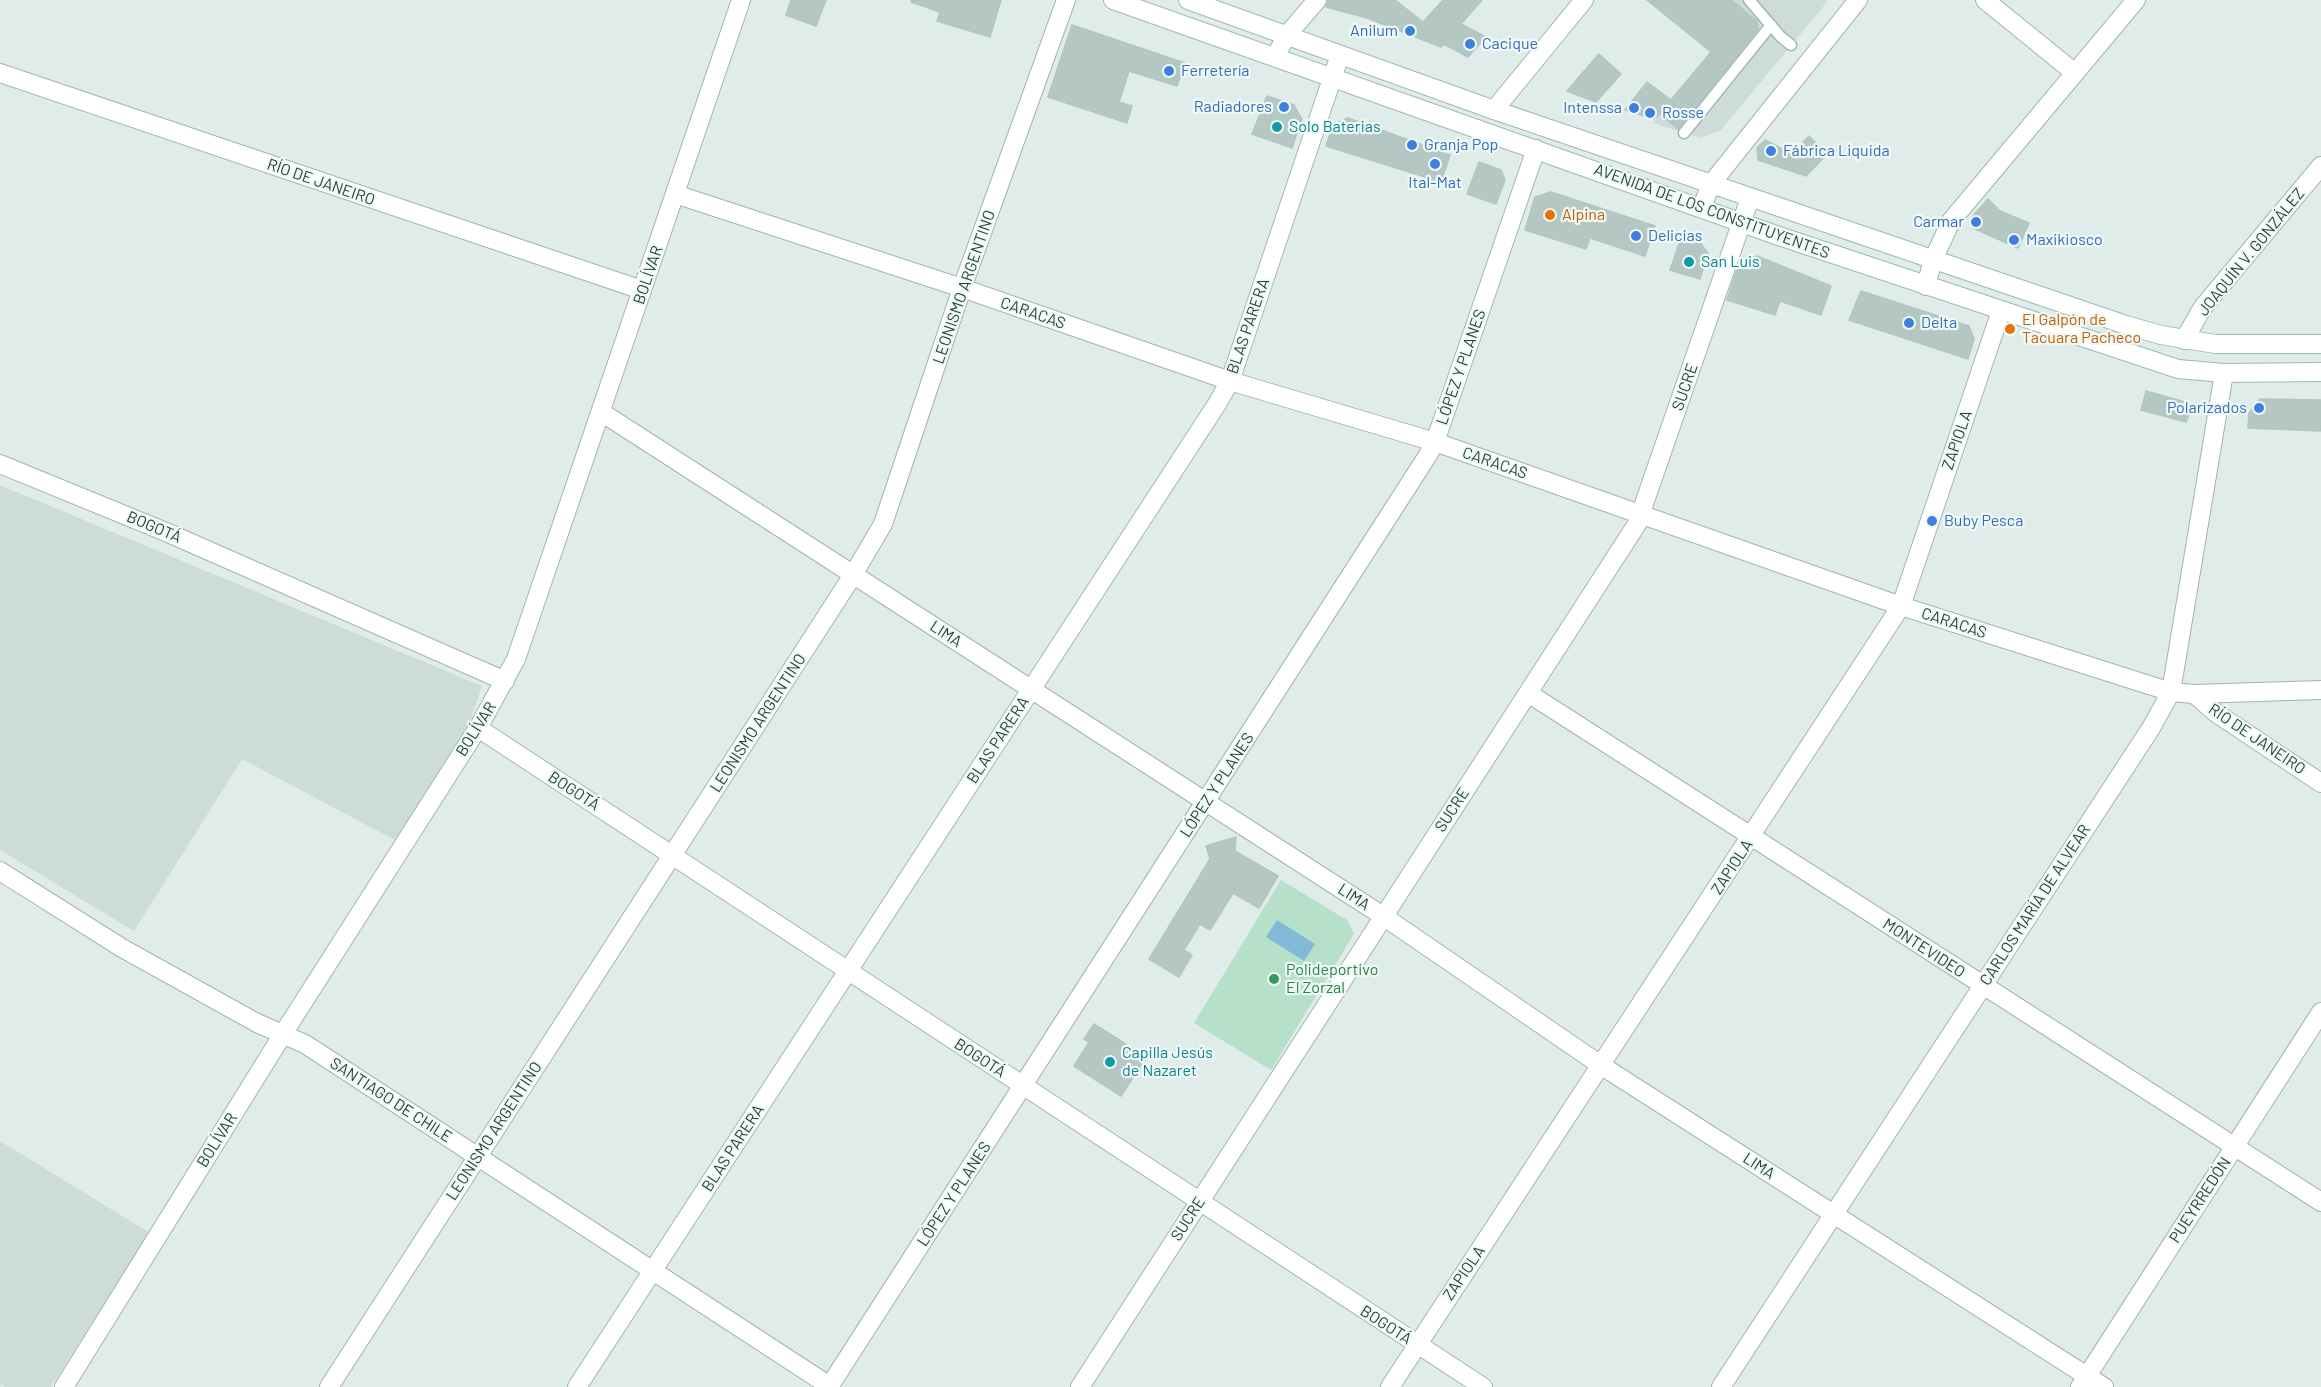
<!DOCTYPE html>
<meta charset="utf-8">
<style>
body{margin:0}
canvas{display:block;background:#e0ece9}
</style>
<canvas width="2321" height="1387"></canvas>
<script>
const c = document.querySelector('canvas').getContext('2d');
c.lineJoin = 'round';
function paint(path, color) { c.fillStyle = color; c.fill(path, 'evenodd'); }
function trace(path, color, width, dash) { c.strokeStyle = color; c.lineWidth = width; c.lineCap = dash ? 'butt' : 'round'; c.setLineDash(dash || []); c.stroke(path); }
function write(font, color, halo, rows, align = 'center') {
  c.font = font + ' Barlow,sans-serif'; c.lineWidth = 4.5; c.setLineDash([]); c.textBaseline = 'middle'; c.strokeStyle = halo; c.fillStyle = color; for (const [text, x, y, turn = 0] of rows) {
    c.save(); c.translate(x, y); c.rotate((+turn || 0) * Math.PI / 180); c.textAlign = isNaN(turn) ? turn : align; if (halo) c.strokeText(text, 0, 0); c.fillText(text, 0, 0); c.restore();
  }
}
paint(new Path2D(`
 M 1647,0 L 1825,0 L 1827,2 L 1721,130 L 1701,138 L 1653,123 L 1711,52 Z
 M 0,485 L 482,686 L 469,724 L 395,840 L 242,759 L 134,931 L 0,850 Z
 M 0,1141 L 150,1233 L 51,1387 L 5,1387 L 0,1384 Z`), '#cedcd9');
paint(new Path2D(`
 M 1281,880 L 1347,920 L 1354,934 L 1271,1070 L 1194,1023 Z`), '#b6e0ca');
paint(new Path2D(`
 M 1277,920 L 1315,944 L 1304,961 L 1266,937 Z`), '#82b9d7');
const building = new Path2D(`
 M 791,0 L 826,0 L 816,26 L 786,15 Z
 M 912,0 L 1001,0 L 990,37 L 937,21 L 940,12 L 911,2 Z
 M 1328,0 L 1395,0 L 1423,22 L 1443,0 L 1482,0 L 1461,24 L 1486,37 L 1468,57 L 1444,44 L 1441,47 L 1367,18 L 1326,7 Z
 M 1647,0 L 1731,0 L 1757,21 L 1758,29 L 1678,129 L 1660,114 L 1654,119 L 1625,110 L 1647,82 L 1671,100 L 1711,52 Z
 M 1072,25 L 1185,63 L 1177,86 L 1129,71 L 1119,102 L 1132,106 L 1127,123 L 1048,97 Z
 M 1599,54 L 1621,74 L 1596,102 L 1567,91 Z
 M 1267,96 L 1294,105 L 1302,119 L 1292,148 L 1252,134 Z
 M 1348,118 L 1450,155 L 1441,182 L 1326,146 L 1333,125 Z
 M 1809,136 L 1827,154 L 1806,176 L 1758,160 L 1757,148 L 1765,140 L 1792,154 Z
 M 1479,162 L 1501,170 L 1505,180 L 1496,204 L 1467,194 Z
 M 1551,192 L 1655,226 L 1645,256 L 1590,238 L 1586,249 L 1525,230 L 1535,197 Z
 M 1988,199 L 2000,211 L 2029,223 L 2018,248 L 1973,228 L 1971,218 Z
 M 1682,235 L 1698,240 L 1708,253 L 1700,279 L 1670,270 Z
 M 1757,256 L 1831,286 L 1821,315 L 1780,301 L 1775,315 L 1727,300 L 1738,266 Z
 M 1861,291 L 1969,326 L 1974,339 L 1968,359 L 1849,320 Z
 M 2146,391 L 2185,402 L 2190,411 L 2186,422 L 2141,410 Z
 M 2260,399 L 2321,400 L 2321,431 L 2248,428 L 2249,413 Z
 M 1236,837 L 1235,851 L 1278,876 L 1259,908 L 1233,893 L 1210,930 L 1200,924 L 1184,950 L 1192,955 L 1179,977 L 1149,959 L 1210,859 L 1206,846 Z
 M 1094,1024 L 1146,1057 L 1121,1096 L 1074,1066 L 1089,1042 L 1084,1039 Z`);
paint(building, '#b5c7c3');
trace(building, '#b1c6c2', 1.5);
const lane = new Path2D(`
 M 1749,0 L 1781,37 L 1791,45
 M 1684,133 L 1771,25`);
const street = new Path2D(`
 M 1985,0 L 2075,73
 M 1275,57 L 1287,35 L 1317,0
 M 0,73 L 642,290
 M 1494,110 L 1584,0
 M 675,194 L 962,288 L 1230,381 L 1435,442 L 1901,606 L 2171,692 L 2194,694 L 2321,690
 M 1702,207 L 1711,184 L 1858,0
 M 1926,286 L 1933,260 L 1951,221 L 2136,0
 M 2184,340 L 2203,307 L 2321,166
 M 601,412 L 1383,916 L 1602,1066 L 2104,1387
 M 0,464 L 166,532 L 505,681
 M 1528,693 L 2321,1202
 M 2194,694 L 2216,713 L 2321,783
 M 478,728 L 1483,1387
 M 0,871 L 122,948 L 257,1023 L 305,1044 L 831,1387
 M 64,1387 L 283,1034 L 478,728 L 516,659 L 741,0
 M 329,1387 L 853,575 L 883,524 L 962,288 L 1066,0
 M 829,1387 L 1428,455 L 1435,442 L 1536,149
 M 1080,1387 L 1637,524 L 1750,198
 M 1390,1387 L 1901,606 L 2001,311
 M 1721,1387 L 2151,728 L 2171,692 L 2224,373
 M 2080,1387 L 2321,1012`);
const secondary = new Path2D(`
 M 1113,0 L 1776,235 L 2178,369 L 2224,373 L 2321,372
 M 1188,0 L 1494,110 L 2126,325 L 2161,335 L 2215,344 L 2321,344
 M 577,1387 L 1217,404 L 1230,381 L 1340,55`);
trace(lane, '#a2b4b2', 13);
trace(street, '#a2b4b2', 20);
trace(secondary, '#9db9b5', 20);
trace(lane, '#fff', 10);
trace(street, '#fff', 18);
trace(secondary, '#fff', 18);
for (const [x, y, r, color] of [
 [1410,31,6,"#3f7fe0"],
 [1470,44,6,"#3f7fe0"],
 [1169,71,6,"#3f7fe0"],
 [1284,107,6,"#3f7fe0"],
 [1634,108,6,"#3f7fe0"],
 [1650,113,6,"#3f7fe0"],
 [1277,127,6,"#0f9aa8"],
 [1412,145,6,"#3f7fe0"],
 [1771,151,6,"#3f7fe0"],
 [1435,164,6,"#3f7fe0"],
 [1550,215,6,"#e8710a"],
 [1976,222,6,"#3f7fe0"],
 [1636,236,6,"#3f7fe0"],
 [2014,240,6,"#3f7fe0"],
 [1689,262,6,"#0f9aa8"],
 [1909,323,6,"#3f7fe0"],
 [2010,329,6,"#e8710a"],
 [2259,408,6,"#3f7fe0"],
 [1932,521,6,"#3f7fe0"],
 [1274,979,6,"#2e9e5b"],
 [1110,1062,6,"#0f9aa8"]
]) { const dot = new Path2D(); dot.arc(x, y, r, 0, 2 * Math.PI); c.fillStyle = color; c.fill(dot); trace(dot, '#f0f9f6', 2); }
write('16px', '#366cbe', '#f0f9f6', [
 ["Anilum",1398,31,"right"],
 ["Cacique",1482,44],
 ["Ferretería",1181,71],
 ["Radiadores",1272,107,"right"],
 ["Intenssa",1622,108,"right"],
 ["Rosse",1662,113],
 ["Granja Pop",1424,145],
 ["Fábrica Liquida",1783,151],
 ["Ital-Mat",1435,183,"center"],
 ["Carmar",1964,222,"right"],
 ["Delicias",1648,236],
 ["Maxikiosco",2026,240],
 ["Delta",1921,323],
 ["Polarizados",2247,408,"right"],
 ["Buby Pesca",1944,521]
], 'left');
write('16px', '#0d838f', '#f0f9f6', [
 ["Solo Baterias",1289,127],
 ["San Luis",1701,262],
 ["Capilla Jesús",1122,1053],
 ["de Nazaret",1122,1071]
], 'left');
write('16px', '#1f3e3c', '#f0f9f6', [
 ["RÍO DE JANEIRO",321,182,19],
 ["AVENIDA DE LOS CONSTITUYENTES",1712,211,20],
 ["JOAQUÍN V. GONZÁLEZ",2251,252,-51],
 ["BOLÍVAR",648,275,-71],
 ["LEONISMO ARGENTINO",964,287,-71],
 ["CARACAS",1033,313,19],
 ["BLAS PARERA",1248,326,-71],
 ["LÓPEZ Y PLANES",1461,367,-71],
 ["SUCRE",1685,387,-71],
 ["ZAPIOLA",1957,440,-71],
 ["CARACAS",1495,463,19],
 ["BOGOTÁ",154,527,23],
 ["CARACAS",1954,623,18],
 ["LIMA",946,634,33],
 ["LEONISMO ARGENTINO",758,723,-57],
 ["BOLÍVAR",476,729,-58],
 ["RÍO DE JANEIRO",2257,739,34],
 ["BLAS PARERA",998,740,-57],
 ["LÓPEZ Y PLANES",1217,785,-57],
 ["BOGOTÁ",574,791,33],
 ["SUCRE",1452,810,-57],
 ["ZAPIOLA",1732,867,-57],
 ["LIMA",1354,897,33],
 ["CARLOS MARÍA DE ALVEAR",2035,905,-57],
 ["MONTEVIDEO",1924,948,33],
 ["BOGOTÁ",980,1058,33],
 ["SANTIAGO DE CHILE",391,1100,33],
 ["LEONISMO ARGENTINO",494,1131,-57],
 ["BOLÍVAR",217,1140,-58],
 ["BLAS PARERA",733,1148,-57],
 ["LIMA",1759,1166,33],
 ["LÓPEZ Y PLANES",954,1194,-57],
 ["PUEYRREDÓN",2200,1200,-57],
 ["SUCRE",1188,1219,-57],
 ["ZAPIOLA",1464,1273,-56],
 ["BOGOTÁ",1386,1325,33]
]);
write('16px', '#c56008', '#f0f9f6', [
 ["Alpina",1562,215],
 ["El Galpón de",2022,320],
 ["Tacuara Pacheco",2022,338]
], 'left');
write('16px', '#27864d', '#f0f9f6', [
 ["Polideportivo",1286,970],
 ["El Zorzal",1286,988]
], 'left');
</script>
